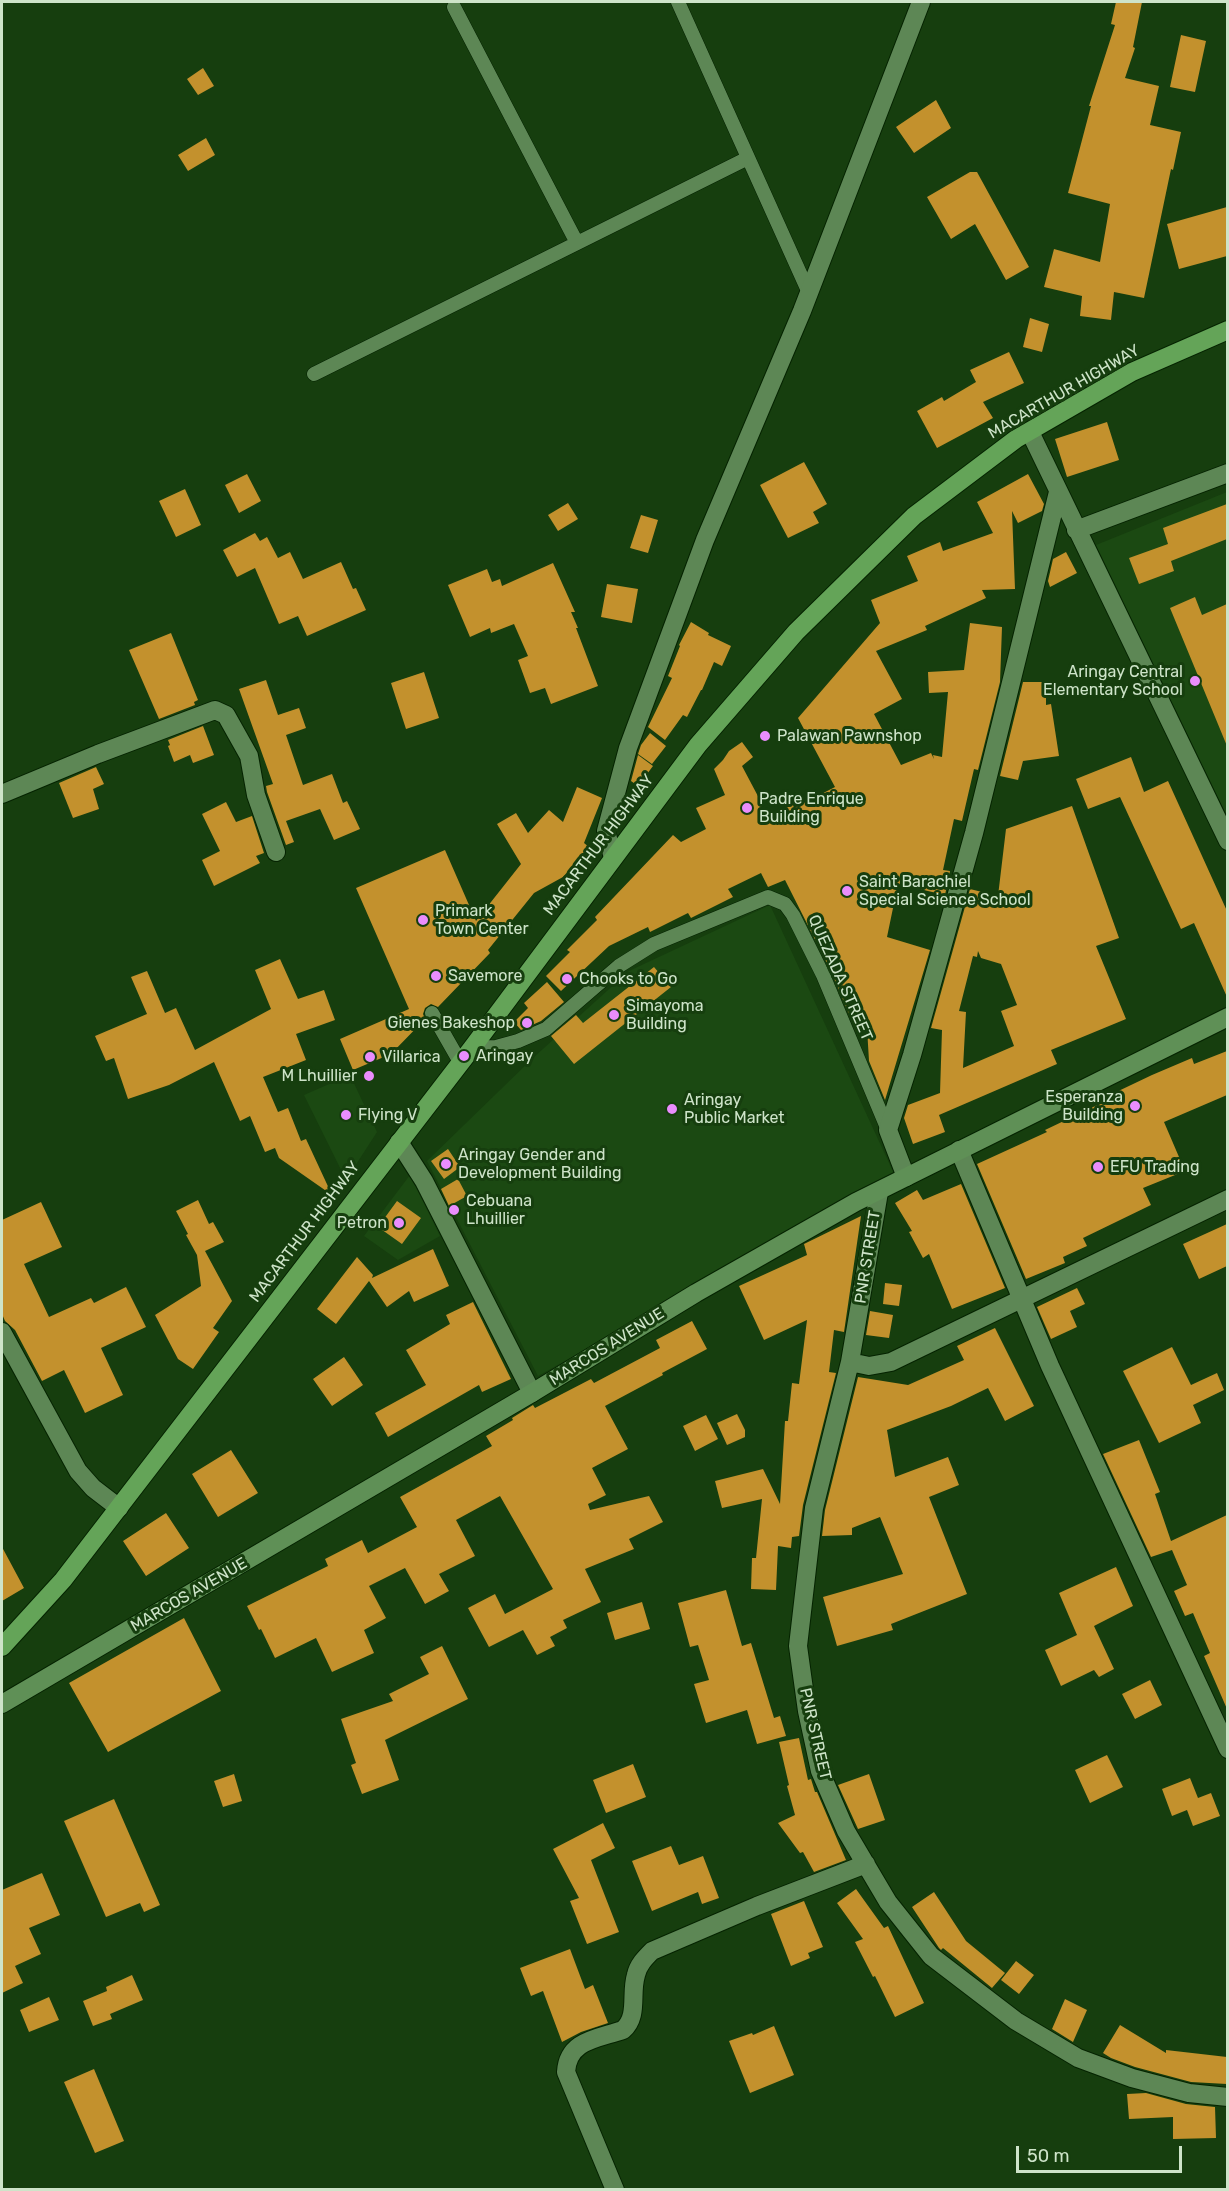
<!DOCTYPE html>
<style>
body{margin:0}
#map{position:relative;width:1229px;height:2191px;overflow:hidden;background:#163e0e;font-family:Rubik,sans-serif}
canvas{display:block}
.frame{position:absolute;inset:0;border:3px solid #cee4c9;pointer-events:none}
.scale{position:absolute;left:1016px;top:2146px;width:166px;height:27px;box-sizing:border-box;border:3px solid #cee4c9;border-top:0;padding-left:8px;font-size:18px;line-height:21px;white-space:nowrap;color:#cee4c9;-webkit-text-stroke:4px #163e0e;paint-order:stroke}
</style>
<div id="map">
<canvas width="1229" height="2191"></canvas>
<div class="frame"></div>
<div class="scale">50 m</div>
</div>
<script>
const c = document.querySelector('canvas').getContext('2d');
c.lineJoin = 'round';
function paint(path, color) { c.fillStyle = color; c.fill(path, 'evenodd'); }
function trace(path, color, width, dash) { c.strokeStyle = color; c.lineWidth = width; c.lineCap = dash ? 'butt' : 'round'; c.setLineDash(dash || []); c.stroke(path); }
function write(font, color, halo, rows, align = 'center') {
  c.font = font + ' Rubik,sans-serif'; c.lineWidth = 6; c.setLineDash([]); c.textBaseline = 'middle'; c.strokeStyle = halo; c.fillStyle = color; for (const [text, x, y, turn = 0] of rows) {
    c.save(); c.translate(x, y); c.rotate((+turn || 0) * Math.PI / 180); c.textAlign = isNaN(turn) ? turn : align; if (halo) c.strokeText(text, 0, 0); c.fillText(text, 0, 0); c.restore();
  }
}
paint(new Path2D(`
 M 1227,492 L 1227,818 L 1096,545 Z
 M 770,905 L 895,1176 L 538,1376 L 427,1161 L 533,1058 L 629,971 Z
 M 350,1075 L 377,1132 L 346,1180 L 304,1095 Z
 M 410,1175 L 440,1236 L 398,1260 L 364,1236 Z`), '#1b4912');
paint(new Path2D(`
 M 1116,2 L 1142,2 L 1133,47 L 1135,48 L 1125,78 L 1159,86 L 1150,125 L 1181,132 L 1173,170 L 1171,169 L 1144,298 L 1114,292 L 1111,320 L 1080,316 L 1082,296 L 1044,287 L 1054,249 L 1100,262 L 1110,204 L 1068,193 L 1091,106 L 1089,106 L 1115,25 L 1111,24 Z
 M 1181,35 L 1206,41 L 1195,92 L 1170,87 Z
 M 203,68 L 214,86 L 198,95 L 187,79 Z
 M 936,100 L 951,128 L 914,153 L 896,127 Z
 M 206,138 L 215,155 L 188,171 L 178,155 Z
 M 970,172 L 977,172 L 1029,267 L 1006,280 L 975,224 L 951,239 L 927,197 Z
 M 1227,207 L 1227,256 L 1179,269 L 1167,224 Z
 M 1030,318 L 1049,324 L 1042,352 L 1023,347 Z
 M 1009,352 L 1024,383 L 983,402 L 993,418 L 937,448 L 917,411 L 942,397 L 944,401 L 976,382 L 970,370 Z
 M 1107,422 L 1119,460 L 1067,477 L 1055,439 Z
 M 804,462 L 827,504 L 813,512 L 819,523 L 788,538 L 760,485 Z
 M 247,474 L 261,501 L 239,513 L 225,485 Z
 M 1028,474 L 1044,504 L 1042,511 L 1018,523 L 1012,511 L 1015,589 L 982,590 L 986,598 L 925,626 L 927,630 L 876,651 L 902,699 L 874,714 L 901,765 L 931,753 L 934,759 L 933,755 L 942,757 L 948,692 L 929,693 L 928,672 L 964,670 L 970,623 L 1002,627 L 1000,682 L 978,770 L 974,769 L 962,821 L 954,819 L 943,870 L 950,871 L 945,895 L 898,884 L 887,937 L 930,950 L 885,1100 L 869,1061 L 867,1028 L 856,1031 L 831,971 L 785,880 L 768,887 L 761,873 L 728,889 L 733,897 L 691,918 L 688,913 L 650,932 L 648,927 L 609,946 L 561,991 L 546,976 L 570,952 L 567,950 L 597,920 L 595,917 L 673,835 L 681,842 L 706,829 L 696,808 L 725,795 L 714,769 L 723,760 L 729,751 L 742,742 L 753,757 L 742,766 L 760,800 L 765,817 L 793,805 L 794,808 L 835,787 L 798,718 L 880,623 L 871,600 L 918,581 L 907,556 L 940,542 L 943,551 L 993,533 L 977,502 Z
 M 185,489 L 201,525 L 176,537 L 159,501 Z
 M 568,503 L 578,519 L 558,531 L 548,515 Z
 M 1227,504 L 1227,539 L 1171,561 L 1174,571 L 1139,584 L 1129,558 L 1168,544 L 1163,528 Z
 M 641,515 L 658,520 L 648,553 L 630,548 Z
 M 255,533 L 260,541 L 267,537 L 278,558 L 290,552 L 303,579 L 341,562 L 353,589 L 356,588 L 366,610 L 307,636 L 298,616 L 279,624 L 255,568 L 237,577 L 223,550 Z
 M 1066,552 L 1077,573 L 1050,587 L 1048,581 L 1053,559 Z
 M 553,563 L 575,612 L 571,612 L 578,628 L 576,628 L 598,686 L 551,704 L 545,688 L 530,693 L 518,660 L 528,656 L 514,624 L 491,633 L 490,628 L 470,637 L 448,585 L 487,569 L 492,582 L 500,579 L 502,586 Z
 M 607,584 L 638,589 L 632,623 L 601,617 Z
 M 1195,597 L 1202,615 L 1227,604 L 1227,746 L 1170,608 Z
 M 691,622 L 709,633 L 708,635 L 731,646 L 722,666 L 714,662 L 702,690 L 701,690 L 687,717 L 683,715 L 665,740 L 648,727 L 672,678 L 668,676 L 680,646 L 679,645 Z
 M 171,633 L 198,700 L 194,702 L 195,705 L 159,719 L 129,650 Z
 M 424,672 L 439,718 L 406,729 L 391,683 Z
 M 266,680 L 278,715 L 299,708 L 306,728 L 286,735 L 303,785 L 332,774 L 343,803 L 347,801 L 360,829 L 334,840 L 320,809 L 286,821 L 294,842 L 286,845 L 267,792 L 266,786 L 273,784 L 239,689 Z
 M 1023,682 L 1046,682 L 1046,705 L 1051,704 L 1059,756 L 1023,761 L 1018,780 L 1000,776 Z
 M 203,726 L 214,755 L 193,763 L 190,755 L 174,762 L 168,746 L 170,745 L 168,740 Z
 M 650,733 L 666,746 L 652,764 L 638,754 L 641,745 Z
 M 638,755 L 653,766 L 638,786 L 631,781 Z
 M 1131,757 L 1144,792 L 1168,781 L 1227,911 L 1227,997 L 1194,923 L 1181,929 L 1120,797 L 1088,809 L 1076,779 Z
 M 96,767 L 104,784 L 93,789 L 99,809 L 73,818 L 59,783 Z
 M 577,787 L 602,798 L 584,843 L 589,847 L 563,877 L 534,893 L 488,950 L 490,953 L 438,1007 L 431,1004 L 425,1008 L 423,1014 L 425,1019 L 391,1054 L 353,1070 L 340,1039 L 409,1009 L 356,888 L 445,850 L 476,921 L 521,864 L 497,824 L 516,813 L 528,833 L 549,810 L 563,822 Z
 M 226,802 L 236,822 L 252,816 L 264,853 L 256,856 L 260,863 L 214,886 L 202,860 L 220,851 L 202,814 Z
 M 1072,806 L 1119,938 L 1096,946 L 1126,1019 L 1051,1050 L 1057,1064 L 939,1115 L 945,1132 L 913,1144 L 904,1118 L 908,1105 L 940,1093 L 942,1030 L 931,1028 L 970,889 L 998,896 L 1006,829 ZM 978,951 L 981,958 L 1001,964 L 1017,1005 L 1001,1011 L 1014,1046 L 963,1068 L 966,1012 L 959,1011 L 973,956 L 977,957 Z
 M 280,959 L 298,999 L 324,990 L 335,1020 L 296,1034 L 306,1060 L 263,1077 L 278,1112 L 288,1108 L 301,1141 L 306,1139 L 332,1195 L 279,1158 L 275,1148 L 265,1152 L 250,1116 L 240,1121 L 214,1062 L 169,1085 L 128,1099 L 114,1058 L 106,1061 L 95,1036 L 147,1014 L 131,977 L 147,971 L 165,1013 L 176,1008 L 195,1050 L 271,1009 L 255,970 Z
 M 654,967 L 671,987 L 574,1064 L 551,1036 L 576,1015 L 583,1023 Z
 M 547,982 L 564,1002 L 541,1021 L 521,1030 L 514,1022 L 528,1008 L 524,1003 Z
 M 1227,1051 L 1227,1095 L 1164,1122 L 1185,1171 L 1143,1188 L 1151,1205 L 1083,1238 L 1087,1246 L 1063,1257 L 1065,1263 L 1026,1279 L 977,1164 L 1047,1132 L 1045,1130 L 1112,1098 L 1110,1095 L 1152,1075 L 1192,1058 L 1194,1064 Z
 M 448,1149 L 460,1167 L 444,1179 L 431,1161 Z
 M 458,1179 L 467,1196 L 449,1206 L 441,1189 Z
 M 961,1184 L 1005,1288 L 952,1309 L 929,1254 L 923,1258 L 909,1232 L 912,1231 L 895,1203 L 917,1190 L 923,1200 Z
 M 198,1200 L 209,1224 L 213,1222 L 224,1242 L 205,1251 L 232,1301 L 213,1328 L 219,1332 L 193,1369 L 178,1359 L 155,1315 L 201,1286 L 197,1255 L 186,1235 L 188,1234 L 176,1211 Z
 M 397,1201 L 421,1218 L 402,1244 L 378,1227 Z
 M 41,1202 L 62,1247 L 24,1264 L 49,1317 L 91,1298 L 94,1303 L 126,1287 L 146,1327 L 101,1348 L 123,1395 L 85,1413 L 64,1370 L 42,1381 L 15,1330 L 5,1321 L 2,1314 L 2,1220 Z
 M 861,1216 L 844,1332 L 834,1330 L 829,1372 L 836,1373 L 803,1505 L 799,1536 L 792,1537 L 791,1548 L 778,1546 L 776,1590 L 751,1589 L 752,1558 L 756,1558 L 762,1499 L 722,1508 L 715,1481 L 763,1469 L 780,1504 L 785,1421 L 788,1421 L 792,1383 L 799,1384 L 807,1320 L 764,1340 L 739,1286 L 807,1255 L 804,1244 Z
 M 1227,1224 L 1227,1266 L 1199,1279 L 1183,1244 Z
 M 433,1249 L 449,1286 L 414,1302 L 409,1291 L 387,1307 L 369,1281 L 336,1324 L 317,1309 L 357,1257 L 373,1275 L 372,1278 Z
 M 885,1283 L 902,1285 L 899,1306 L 883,1304 Z
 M 1077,1288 L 1085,1304 L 1070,1311 L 1077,1327 L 1051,1339 L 1037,1307 Z
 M 473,1302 L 511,1379 L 482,1392 L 479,1385 L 388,1437 L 375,1413 L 426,1385 L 406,1350 L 450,1324 L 446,1315 Z
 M 870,1311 L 893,1315 L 889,1338 L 866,1335 Z
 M 692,1321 L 707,1349 L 662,1373 L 663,1375 L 605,1406 L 628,1449 L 592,1468 L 606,1495 L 588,1504 L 590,1510 L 649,1496 L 663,1522 L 629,1539 L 634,1549 L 585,1569 L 601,1602 L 563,1620 L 567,1628 L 550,1637 L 555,1646 L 537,1655 L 523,1630 L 489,1647 L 468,1608 L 495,1594 L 505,1614 L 553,1589 L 500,1496 L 456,1520 L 475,1556 L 439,1574 L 449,1591 L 425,1604 L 405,1568 L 369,1586 L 386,1618 L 364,1630 L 374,1653 L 332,1672 L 316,1638 L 275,1658 L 261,1629 L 259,1630 L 247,1606 L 328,1566 L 325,1559 L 362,1540 L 368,1553 L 417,1527 L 400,1497 L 492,1446 L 486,1436 L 513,1420 L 512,1418 L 533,1405 L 535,1408 L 591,1379 L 594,1383 L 660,1348 L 656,1340 Z
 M 995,1328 L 1034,1406 L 1005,1421 L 988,1388 L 951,1406 L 887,1430 L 895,1477 L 948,1457 L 959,1485 L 929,1497 L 967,1594 L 891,1624 L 893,1630 L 837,1646 L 823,1597 L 903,1574 L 880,1517 L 852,1528 L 852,1535 L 822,1536 L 825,1510 L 858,1377 L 908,1385 L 964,1360 L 957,1346 Z
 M 1172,1347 L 1191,1385 L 1217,1373 L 1224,1390 L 1193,1405 L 1201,1423 L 1159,1443 L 1123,1371 Z
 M 344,1357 L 363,1385 L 332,1406 L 313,1379 Z
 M 737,1414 L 745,1430 L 745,1437 L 727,1445 L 717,1423 Z
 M 706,1415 L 718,1439 L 695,1451 L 683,1426 Z
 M 1139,1440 L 1160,1492 L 1155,1494 L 1171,1541 L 1227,1515 L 1227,1709 L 1204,1656 L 1210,1653 L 1193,1613 L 1185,1616 L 1174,1591 L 1187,1585 L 1172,1550 L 1151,1557 L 1103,1454 Z
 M 231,1450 L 258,1493 L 218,1517 L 192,1474 Z
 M 166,1513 L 189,1548 L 146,1576 L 123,1541 Z
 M 2,1547 L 24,1588 L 2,1601 Z
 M 1116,1567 L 1133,1606 L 1094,1626 L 1114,1669 L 1099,1677 L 1094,1670 L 1061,1686 L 1045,1650 L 1077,1635 L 1059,1593 Z
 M 726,1590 L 742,1646 L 751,1643 L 774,1718 L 780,1716 L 786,1736 L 757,1744 L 747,1710 L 706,1723 L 694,1684 L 709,1680 L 698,1645 L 690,1647 L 678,1603 Z
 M 642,1602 L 650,1629 L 615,1640 L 607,1613 Z
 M 184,1618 L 221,1691 L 108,1752 L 69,1683 Z
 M 442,1646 L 468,1699 L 385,1740 L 399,1780 L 362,1794 L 351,1765 L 356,1763 L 341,1719 L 393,1701 L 389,1694 L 429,1674 L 420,1657 Z
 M 1150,1680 L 1162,1705 L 1135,1719 L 1122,1694 Z
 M 799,1738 L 808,1780 L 811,1779 L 815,1792 L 817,1792 L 846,1860 L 814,1872 L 803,1852 L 800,1853 L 778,1823 L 795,1815 L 787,1786 L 789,1785 L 779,1742 Z
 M 1107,1755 L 1123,1787 L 1090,1803 L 1075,1770 Z
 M 633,1764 L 646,1797 L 606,1813 L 593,1780 Z
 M 234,1774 L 242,1801 L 223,1807 L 214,1781 Z
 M 869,1774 L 885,1820 L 858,1829 L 838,1785 Z
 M 1190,1778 L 1198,1798 L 1211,1793 L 1220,1816 L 1193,1826 L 1187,1810 L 1172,1816 L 1162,1789 Z
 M 114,1799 L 160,1905 L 144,1912 L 140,1903 L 106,1917 L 64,1821 Z
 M 603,1823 L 615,1848 L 591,1860 L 619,1932 L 587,1944 L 570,1901 L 579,1898 L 553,1849 Z
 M 671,1846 L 679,1865 L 703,1856 L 719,1898 L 702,1904 L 698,1892 L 652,1911 L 632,1861 Z
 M 42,1873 L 60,1915 L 29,1928 L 41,1954 L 15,1966 L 23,1983 L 2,1993 L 2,1890 Z
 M 856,1889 L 884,1928 L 888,1926 L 924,2003 L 895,2017 L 875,1976 L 873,1977 L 855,1942 L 863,1939 L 837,1903 Z
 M 934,1892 L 966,1941 L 1005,1973 L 992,1988 L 943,1948 L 941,1950 L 939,1948 L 912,1907 Z
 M 804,1901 L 823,1947 L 808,1953 L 810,1958 L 791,1966 L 771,1914 Z
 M 570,1949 L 585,1989 L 593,1985 L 608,2023 L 581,2032 L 562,2042 L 543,1991 L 531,1996 L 520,1968 Z
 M 1016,1961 L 1034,1975 L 1019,1994 L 1001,1980 Z
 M 132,1975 L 143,2000 L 110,2014 L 112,2019 L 93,2026 L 83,2001 L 107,1991 L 106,1987 Z
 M 49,1997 L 59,2020 L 29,2032 L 20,2010 Z
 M 1065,1999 L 1087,2010 L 1073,2042 L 1052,2029 Z
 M 1120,2025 L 1166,2053 L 1166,2050 L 1227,2057 L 1227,2084 L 1191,2082 L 1135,2067 L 1111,2058 L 1103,2053 Z
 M 774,2026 L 794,2075 L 750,2093 L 729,2041 L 752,2033 L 753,2035 Z
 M 94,2069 L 124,2141 L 95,2153 L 64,2082 Z
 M 1146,2093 L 1186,2104 L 1215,2107 L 1216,2138 L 1173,2139 L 1173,2117 L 1129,2119 L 1127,2094 Z`), '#c3912d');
const lane = new Path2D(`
 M 678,2 L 809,293
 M 454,7 L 577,243
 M 314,374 L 748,158
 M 432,1013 L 460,1062
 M 472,1048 L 496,1047 L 518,1041 L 546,1029 L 619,966 L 654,944 L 768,897 L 785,904 L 793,915 L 823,975 L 888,1130`);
const street = new Path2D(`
 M 1030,432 L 1228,841
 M 1076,530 L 1228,473
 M 2,794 L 98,754 L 215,710 L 226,715 L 249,756 L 256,795 L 276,852
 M 613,858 L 606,831 L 628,748 L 705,540 L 802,311 L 921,2
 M 399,1142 L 424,1181 L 532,1393
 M 959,1150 L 1050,1366 L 1228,1749
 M 906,1177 L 888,1130 L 912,1055 L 974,833 L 1058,492
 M 879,1192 L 850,1362 L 814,1508 L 798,1646 L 807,1711 L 820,1771 L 846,1831 L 888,1902 L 931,1956 L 1016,2021 L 1078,2058 L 1132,2078 L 1189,2093 L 1228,2097
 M 2,1332 L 78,1471 L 93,1488 L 119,1508
 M 850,1362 L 869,1366 L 891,1362 L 1228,1199
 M 615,2190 L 566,2072 C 568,2040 597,2039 623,2030 C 639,2016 630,1994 636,1975 C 638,1965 645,1958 652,1951 L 757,1906 L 866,1864`);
const secondary = new Path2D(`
 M 2,1704 L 532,1393 L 696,1293 L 856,1202 L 1228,1017`);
const highway = new Path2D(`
 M 2,1647 L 63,1580 L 472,1048 L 698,745 L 796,632 L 914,516 L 1016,439 L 1132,372 L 1228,330`);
trace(lane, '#052301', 15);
trace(street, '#052301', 20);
trace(secondary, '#052301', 20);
trace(highway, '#052301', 20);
trace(lane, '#5d8755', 14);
trace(street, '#5d8755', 18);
trace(secondary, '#5f9056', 18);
trace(highway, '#64a458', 18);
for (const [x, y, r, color] of [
 [1195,681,6,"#ea8dfd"],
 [765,736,6,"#ea8dfd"],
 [747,808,6,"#ea8dfd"],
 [847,891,6,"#ea8dfd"],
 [423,920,6,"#ea8dfd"],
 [436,976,6,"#ea8dfd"],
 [567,979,6,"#ea8dfd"],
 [614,1015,6,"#ea8dfd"],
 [527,1023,6,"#ea8dfd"],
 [464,1056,6,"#ea8dfd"],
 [370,1057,6,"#ea8dfd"],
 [369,1076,6,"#ea8dfd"],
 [1135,1106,6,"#ea8dfd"],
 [672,1109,6,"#ea8dfd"],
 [346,1115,6,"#ea8dfd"],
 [446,1164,6,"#ea8dfd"],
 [1098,1167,6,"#ea8dfd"],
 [454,1210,6,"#ea8dfd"],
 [399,1223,6,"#ea8dfd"]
]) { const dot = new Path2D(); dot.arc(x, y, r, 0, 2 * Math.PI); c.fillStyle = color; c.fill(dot); trace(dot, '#163e0e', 2); }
write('16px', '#cee4c9', '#163e0e', [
 ["MACARTHUR HIGHWAY",1064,392,-30],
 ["MACARTHUR HIGHWAY",599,845,-53],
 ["QUEZADA STREET",840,978,66],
 ["MACARTHUR HIGHWAY",305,1232,-53],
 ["PNR STREET",868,1257,-81],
 ["MARCOS AVENUE",607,1347,-32],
 ["MARCOS AVENUE",189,1595,-30],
 ["PNR STREET",815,1734,77]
]);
write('16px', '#cee4c9', '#163e0e', [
 ["Aringay Central",1183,672,"right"],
 ["Elementary School",1183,690,"right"],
 ["Palawan Pawnshop",777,736],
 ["Padre Enrique",759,799],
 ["Building",759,817],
 ["Saint Barachiel",859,882],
 ["Special Science School",859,900],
 ["Primark",435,911],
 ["Town Center",435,929],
 ["Savemore",448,976],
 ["Chooks to Go",579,979],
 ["Simayoma",626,1006],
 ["Building",626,1024],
 ["Gienes Bakeshop",515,1023,"right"],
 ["Aringay",476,1056],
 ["Villarica",382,1057],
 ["M Lhuillier",357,1076,"right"],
 ["Esperanza",1123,1097,"right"],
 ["Building",1123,1115,"right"],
 ["Aringay",684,1100],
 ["Public Market",684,1118],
 ["Flying V",358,1115],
 ["Aringay Gender and",458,1155],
 ["Development Building",458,1173],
 ["EFU Trading",1110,1167],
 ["Cebuana",466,1201],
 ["Lhuillier",466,1219],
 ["Petron",387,1223,"right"]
], 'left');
</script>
